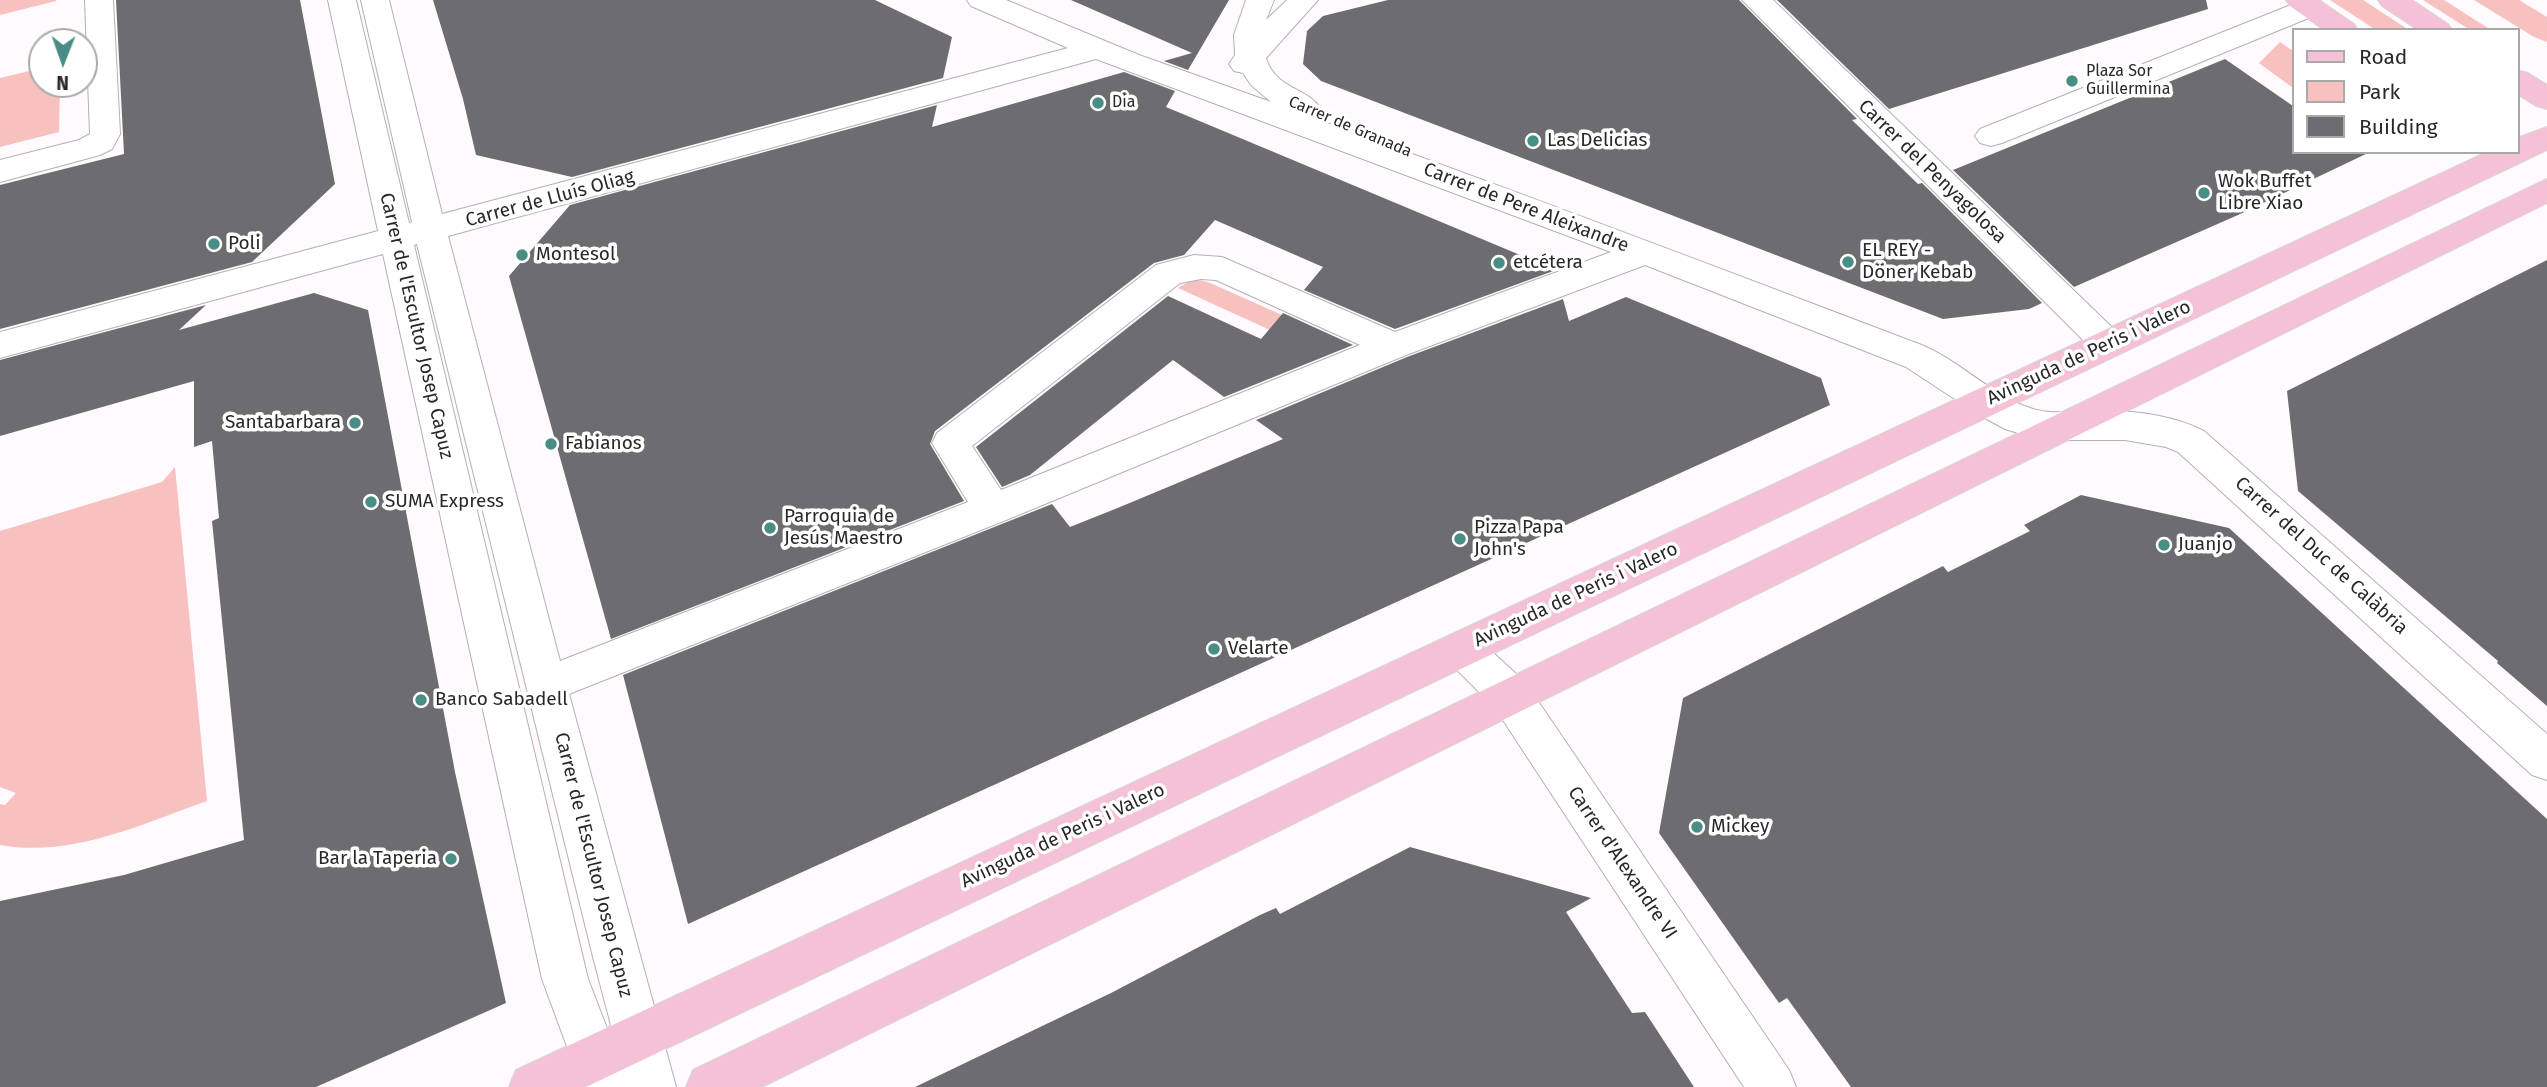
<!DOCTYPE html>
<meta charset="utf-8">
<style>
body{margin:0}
#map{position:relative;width:2547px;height:1087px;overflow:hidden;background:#fefafe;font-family:"Fira Sans",sans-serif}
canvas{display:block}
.legend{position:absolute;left:2292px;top:28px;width:228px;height:126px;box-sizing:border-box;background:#fff;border:2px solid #a9a9a9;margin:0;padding:9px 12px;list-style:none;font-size:21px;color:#292829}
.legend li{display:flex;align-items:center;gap:14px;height:35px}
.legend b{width:35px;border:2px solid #a9a9a9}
.north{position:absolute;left:28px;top:28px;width:70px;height:70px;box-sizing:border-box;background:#fff;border:2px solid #a9a9a9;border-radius:50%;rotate:181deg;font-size:19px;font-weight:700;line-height:28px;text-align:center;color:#292829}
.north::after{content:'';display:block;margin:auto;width:24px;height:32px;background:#488e85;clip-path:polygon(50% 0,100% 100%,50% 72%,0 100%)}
</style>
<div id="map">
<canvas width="2547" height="1087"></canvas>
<ul class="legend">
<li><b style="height:9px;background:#f5c1d7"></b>Road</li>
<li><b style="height:19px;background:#f7c1bf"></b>Park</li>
<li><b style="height:19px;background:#6d6c71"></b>Building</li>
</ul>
<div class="north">N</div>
</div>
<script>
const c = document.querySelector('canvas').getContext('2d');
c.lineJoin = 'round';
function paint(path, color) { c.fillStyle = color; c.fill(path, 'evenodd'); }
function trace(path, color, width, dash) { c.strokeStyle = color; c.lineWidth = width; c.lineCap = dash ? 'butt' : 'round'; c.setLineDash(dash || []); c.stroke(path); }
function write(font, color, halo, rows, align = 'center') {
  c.font = font + ' "Fira Sans",sans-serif'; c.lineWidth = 7; c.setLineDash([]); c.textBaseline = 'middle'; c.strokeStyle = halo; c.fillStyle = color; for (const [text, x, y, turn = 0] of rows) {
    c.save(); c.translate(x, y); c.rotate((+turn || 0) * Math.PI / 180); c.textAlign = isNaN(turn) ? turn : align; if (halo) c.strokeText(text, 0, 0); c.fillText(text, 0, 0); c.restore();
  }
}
paint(new Path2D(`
 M 0,0 L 56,0 L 56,1 L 0,15 Z
 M 2330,0 L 2363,0 L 2409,30 L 2376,30 Z
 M 2423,0 L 2444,0 L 2491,30 L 2470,30 Z
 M 2474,0 L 2519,0 L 2547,17 L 2547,42 L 2534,37 Z
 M 2280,42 L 2293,51 L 2293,88 L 2259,63 Z
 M 42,68 L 42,84 L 60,84 L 59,132 L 0,147 L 0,78 Z
 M 1198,280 L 1208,282 L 1318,331 L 1330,351 L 1327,356 L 1178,288 L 1188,282 Z
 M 175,467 L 207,801 C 142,824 71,858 0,845 L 0,804 L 5,805 L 16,793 L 0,787 L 0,531 L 162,482 Z`), '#f7c1bf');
paint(new Path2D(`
 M 116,0 L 300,0 L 335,184 L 252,262 L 0,329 L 0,185 L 124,154 Z
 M 433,0 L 875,0 L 952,37 L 943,78 L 572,177 L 476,155 L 463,99 Z
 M 1071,0 L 1229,0 L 1188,70 L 1164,61 L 1192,53 Z
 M 1388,0 L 1739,0 L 1857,119 L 1852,120 L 1918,184 L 1922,183 L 2042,303 L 2029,309 L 1943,319 L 1321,81 L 1303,64 L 1307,31 L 1323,16 Z
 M 1777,0 L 2206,0 L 2208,9 L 1889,109 Z
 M 2225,59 L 2293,106 L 2293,152 L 2370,152 L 2238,215 L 2074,287 L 1953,170 Z
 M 1124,72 L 1175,91 L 1166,107 L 1556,270 L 1395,329 L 1304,290 L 1323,267 L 1215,220 L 1184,255 L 1154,263 L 935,431 L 930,444 L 964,501 L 611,639 L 509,276 L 570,205 L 937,105 L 932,127 Z
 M 2547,260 L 2547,706 L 2497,663 L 2498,661 L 2298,491 L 2287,391 Z
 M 314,293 L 368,310 L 455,772 L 506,1003 L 316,1087 L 0,1087 L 0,901 L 124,875 L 244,840 L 212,521 L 219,518 L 212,441 L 194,447 L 194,381 L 0,436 L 0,360 L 206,305 L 179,330 Z
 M 1168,296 L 1261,339 L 1283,313 L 1353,345 L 1224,397 L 1173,360 L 1030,475 L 1002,487 L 976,447 Z
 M 1626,297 L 1821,378 L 1830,405 L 688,924 L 623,675 L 1052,504 L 1070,527 L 1120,507 L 1283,439 L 1256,420 L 1407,357 L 1563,299 L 1569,321 Z
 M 2081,495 L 2229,528 L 2547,819 L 2547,1087 L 1851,1087 L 1787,998 L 1779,1003 L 1659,833 L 1683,698 L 1943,566 L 1948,572 L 2030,531 L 2024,525 Z
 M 1410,847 L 1591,898 L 1566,912 L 1632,1013 L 1645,1012 L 1694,1087 L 915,1087 L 1111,993 L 1260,915 L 1276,908 L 1280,914 Z`), '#6d6c71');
const minor = new Path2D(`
 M 85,0 L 113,0 L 120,134 L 112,149 L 100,155 L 0,182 L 0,160 L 79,140 L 90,134 Z
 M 328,0 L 356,0 L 409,223 L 412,222 L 361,0 L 389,0 L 442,214 L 1068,48 L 971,6 L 967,0 L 1006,0 L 1139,55 L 1271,102 L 1251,85 L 1243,73 L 1234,71 L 1229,64 L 1235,55 L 1234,35 L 1246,0 L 1274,0 L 1266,20 L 1287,0 L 1318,0 L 1266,58 C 1276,90 1307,87 1320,108 L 1316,115 L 1310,117 C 1514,190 1716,267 1919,344 C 1960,360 1991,396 2033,409 C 2052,415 2072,411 2091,411 C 2128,410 2170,414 2204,431 L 2547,734 L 2547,780 L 2532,775 L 2178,452 L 2166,447 L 2125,440 L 2041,440 L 2005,429 L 1976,413 L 1906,367 L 1645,265 L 1406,355 L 1006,520 L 569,694 L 676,1087 L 582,1087 L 542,979 L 383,254 L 0,358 L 0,332 L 378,231 ZM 1096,59 L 1611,252 L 1395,332 L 1222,257 L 1194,255 L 1156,265 L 937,433 L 932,443 L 968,502 L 560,661 L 448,236 ZM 417,244 L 593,957 L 622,1067 L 588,979 L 414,245 ZM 1201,279 L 1216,280 L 1360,345 L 1001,490 L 972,446 L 1180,283 Z
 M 1742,0 L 1773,0 L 2120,335 L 2125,344 L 2120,353 L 2108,357 L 2096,353 Z
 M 2301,1 L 2321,1 L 2325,7 L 2321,13 L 2002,143 L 1991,146 L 1980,143 L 1975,136 L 1980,129 Z
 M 1462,631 L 1476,637 L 1525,682 L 1789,1070 L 1796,1087 L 1744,1087 L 1495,708 L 1448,661 L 1442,649 L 1448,637 Z`);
const major = new Path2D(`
 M 2286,0 L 2319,0 L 2354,24 L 2358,30 L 2324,30 L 2290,6 Z
 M 2378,0 L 2412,0 L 2448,24 L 2452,30 L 2418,30 L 2382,6 Z
 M 2517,70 L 2528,73 L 2547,85 L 2547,109 L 2536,106 L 2517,94 Z
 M 2547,127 L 2547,150 L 586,1087 L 509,1087 L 516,1070 L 2487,152 L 2517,152 L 2517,138 Z
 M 2547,179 L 2547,203 L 762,1087 L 686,1087 L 693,1070 Z`);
trace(minor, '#b4b0b5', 2);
trace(major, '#d8d8d8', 2);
paint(minor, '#fff');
paint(major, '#f5c1d7');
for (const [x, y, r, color] of [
 [2072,81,7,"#488e85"],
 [1098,103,7,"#488e85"],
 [1533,141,7,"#488e85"],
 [2204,193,7,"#488e85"],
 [214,244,7,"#488e85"],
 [522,255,7,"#488e85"],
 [1848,262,7,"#488e85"],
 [1499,263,7,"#488e85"],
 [355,423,7,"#488e85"],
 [551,444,7,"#488e85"],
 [371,502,7,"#488e85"],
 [770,528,7,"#488e85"],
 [1460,539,7,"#488e85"],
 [2164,545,7,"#488e85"],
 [1214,649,7,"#488e85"],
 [421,700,7,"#488e85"],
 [1697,827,7,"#488e85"],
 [451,859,7,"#488e85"]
]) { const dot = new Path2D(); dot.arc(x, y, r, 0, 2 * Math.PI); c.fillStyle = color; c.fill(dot); trace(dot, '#fff', 2.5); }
write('16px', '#292829', '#fff', [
 ["Plaza Sor",2086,72],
 ["Guillermina",2086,90],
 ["Dia",1112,103]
], 'left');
write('16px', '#292829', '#fff', [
 ["Carrer de Granada",1350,127,23]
]);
write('19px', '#292829', '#fff', [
 ["Las Delicias",1547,141],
 ["Wok Buffet",2218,182],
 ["Libre Xiao",2218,204],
 ["Poli",228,244],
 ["EL REY -",1862,251],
 ["Döner Kebab",1862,273],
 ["Montesol",536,255],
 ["etcétera",1513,263],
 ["Santabarbara",341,423,"right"],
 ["Fabianos",565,444],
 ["SUMA Express",385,502],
 ["Parroquia de",784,517],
 ["Jesús Maestro",784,539],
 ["Pizza Papa",1474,528],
 ["John's",1474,550],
 ["Juanjo",2178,545],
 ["Velarte",1228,649],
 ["Banco Sabadell",435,700],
 ["Mickey",1711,827],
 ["Bar la Taperia",437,859,"right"]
], 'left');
write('19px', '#292829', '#fff', [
 ["Carrer del Penyagolosa",1932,172,44],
 ["Carrer de Lluís Oliag",550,199,-15],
 ["Carrer de Pere Aleixandre",1526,208,21],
 ["Carrer de l'Escultor Josep Capuz",416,326,77],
 ["Avinguda de Peris i Valero",2089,353,-25],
 ["Carrer del Duc de Calàbria",2321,556,42],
 ["Avinguda de Peris i Valero",1576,595,-25],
 ["Avinguda de Peris i Valero",1063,836,-25],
 ["Carrer d'Alexandre VI",1622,863,56],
 ["Carrer de l'Escultor Josep Capuz",593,865,76]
]);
</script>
